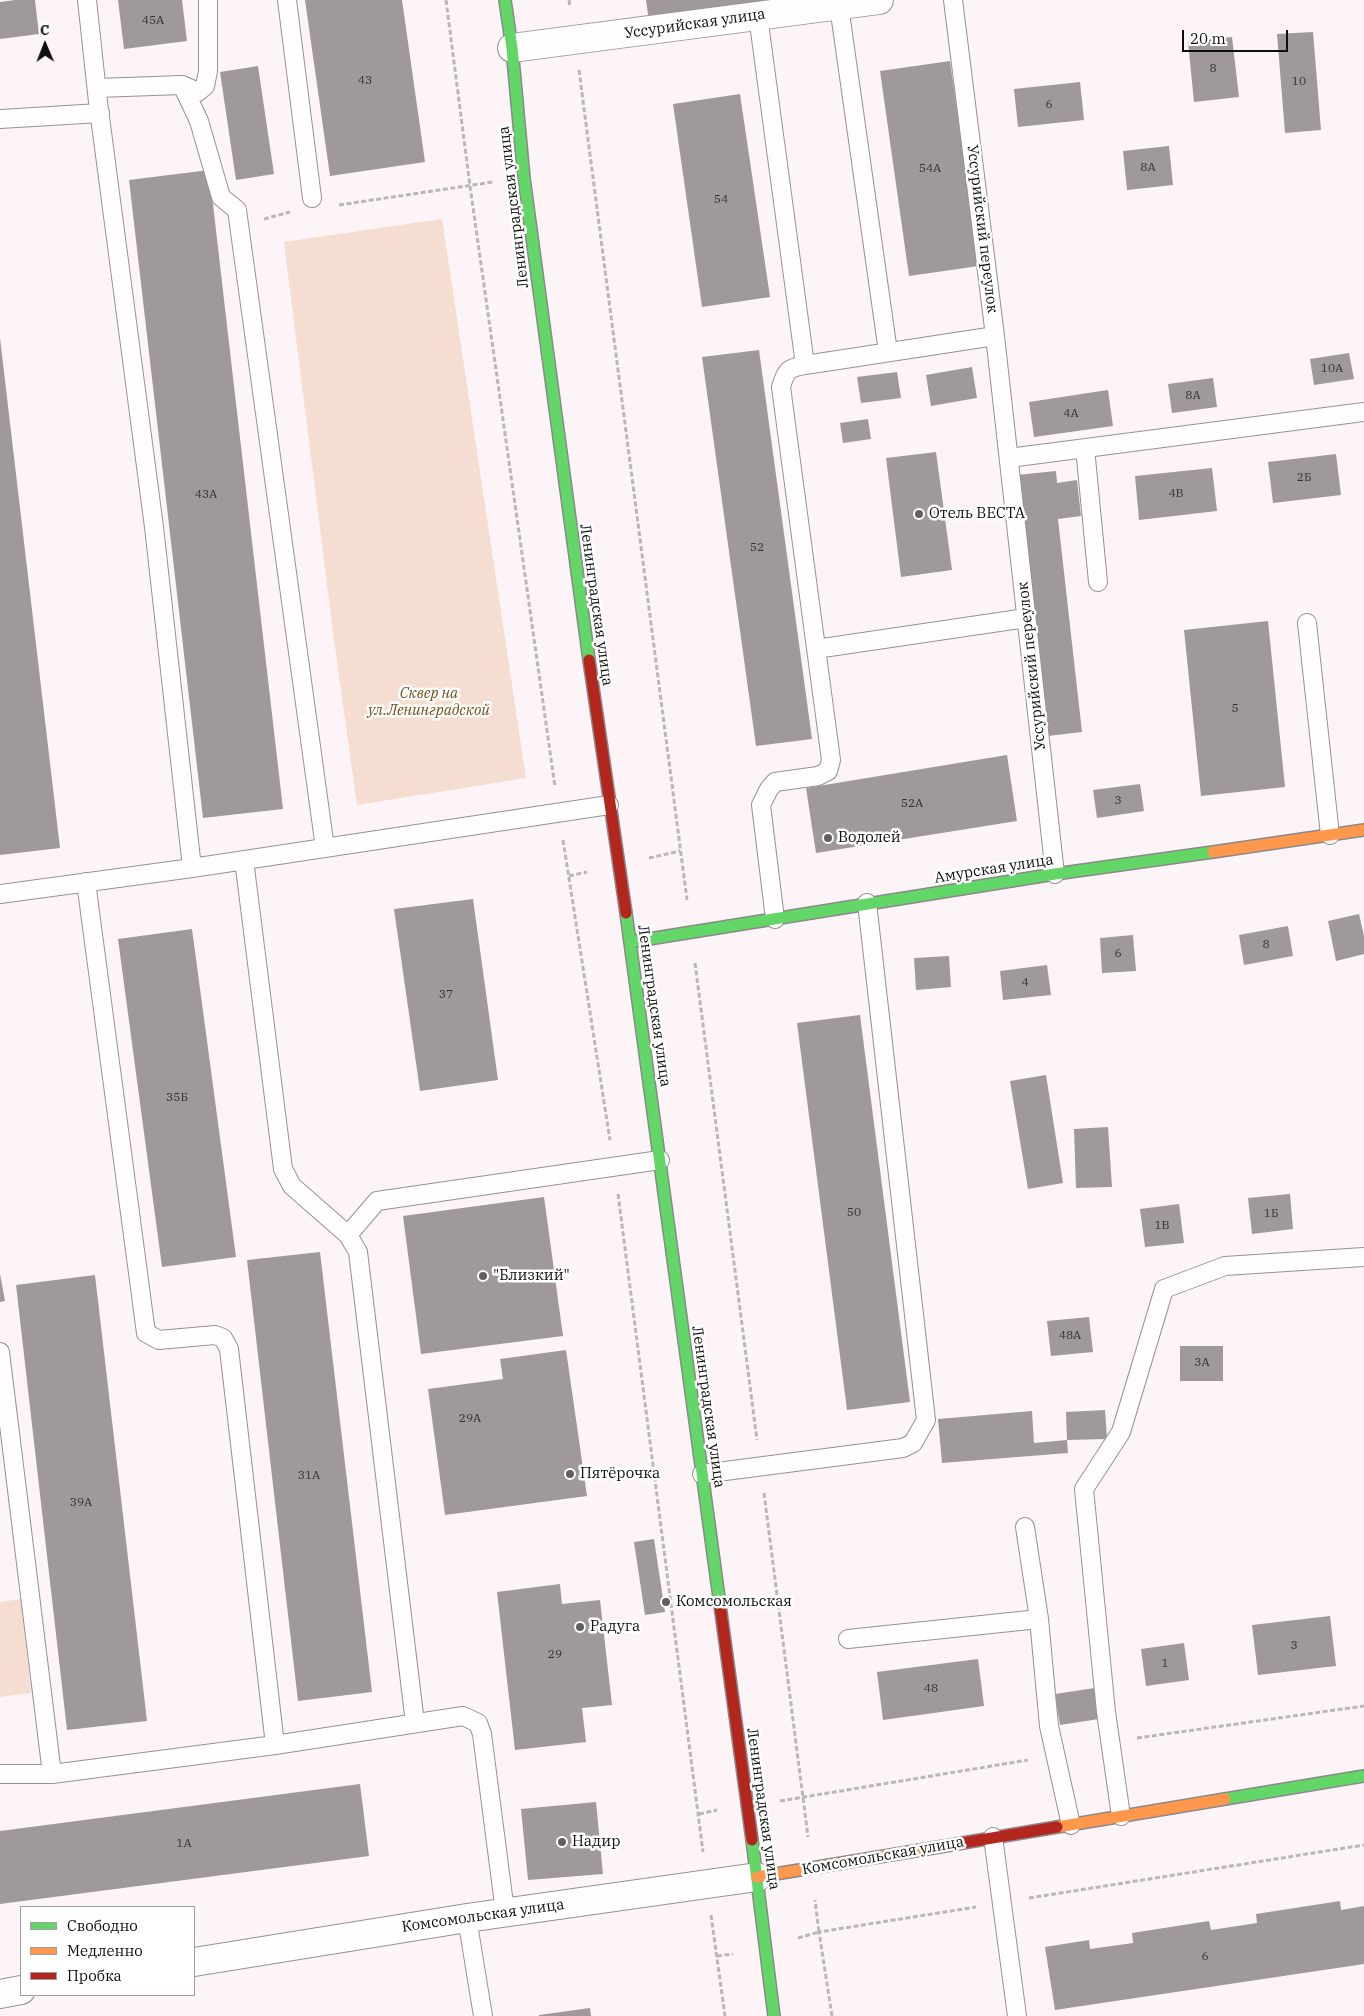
<!DOCTYPE html>
<meta charset="utf-8">
<style>
body{margin:0}
#map{position:relative;width:1364px;height:2016px;overflow:hidden;background:#fcf4f6;font-family:"IBM Plex Serif",serif}
canvas{display:block}
.legend{position:absolute;left:20px;top:1906px;width:175px;height:90px;box-sizing:border-box;background:#fff;border:1px solid #9f9f9f;margin:0;padding:6px 9px;list-style:none;font-size:15px;color:#0f0f0f}
.legend li{display:flex;align-items:center;gap:10px;height:25px}
.legend b{width:25px;border:1px solid #9f9f9f}
.north{position:absolute;left:20px;top:20px;width:50px;height:50px;-webkit-text-stroke:4px #fff;paint-order:stroke;rotate:359deg;font-size:14px;font-weight:700;line-height:20px;text-align:center;color:#0f0f0f}
.north::after{content:'';display:block;margin:auto;width:18px;height:22px;background:#0f0f0f;clip-path:polygon(50% 0,100% 100%,50% 72%,0 100%)}
.scale{position:absolute;left:1182px;top:30px;width:106px;height:22px;box-sizing:border-box;border:2px solid #0f0f0f;border-top:0;padding-left:6px;font-size:15px;line-height:18px;white-space:nowrap;color:#0f0f0f;-webkit-text-stroke:4px #fff;paint-order:stroke}
</style>
<div id="map">
<canvas width="1364" height="2016"></canvas>
<ul class="legend">
<li><b style="height:6px;background:#63d668"></b>Свободно</li>
<li><b style="height:6px;background:#ff974d"></b>Медленно</li>
<li><b style="height:6px;background:#b3261e"></b>Пробка</li>
</ul>
<div class="north">С</div>
<div class="scale">20 m</div>
</div>
<script>
const c = document.querySelector('canvas').getContext('2d');
c.lineJoin = 'round';
function paint(path, color) { c.fillStyle = color; c.fill(path, 'evenodd'); }
function trace(path, color, width, dash) { c.strokeStyle = color; c.lineWidth = width; c.lineCap = dash ? 'butt' : 'round'; c.setLineDash(dash || []); c.stroke(path); }
function write(font, color, halo, rows, align = 'center') {
  c.font = font + ' "IBM Plex Serif",serif'; c.lineWidth = 5; c.setLineDash([]); c.textBaseline = 'middle'; c.strokeStyle = halo; c.fillStyle = color; for (const [text, x, y, turn = 0] of rows) {
    c.save(); c.translate(x, y); c.rotate((+turn || 0) * Math.PI / 180); c.textAlign = isNaN(turn) ? turn : align; if (halo) c.strokeText(text, 0, 0); c.fillText(text, 0, 0); c.restore();
  }
}
paint(new Path2D(`
 M 442,219 L 526,778 L 357,805 L 334,640 L 284,242 Z
 M 21,1599 L 31,1693 L 0,1697 L 0,1602 Z`), '#f5ddd2');
paint(new Path2D(`
 M 15,0 L 35,0 L 39,34 L 0,39 L 0,2 Z
 M 118,0 L 182,0 L 187,41 L 124,49 Z
 M 305,0 L 402,0 L 425,162 L 330,176 Z
 M 646,0 L 770,0 L 770,1 L 649,21 Z
 M 1313,32 L 1321,130 L 1285,133 L 1277,34 Z
 M 1232,37 L 1239,97 L 1194,102 L 1188,42 Z
 M 950,61 L 979,266 L 909,276 L 880,71 Z
 M 258,66 L 274,174 L 236,180 L 220,72 Z
 M 1080,82 L 1084,120 L 1018,127 L 1014,89 Z
 M 740,94 L 770,297 L 702,307 L 673,104 Z
 M 1169,146 L 1173,185 L 1127,190 L 1123,151 Z
 M 209,170 L 283,809 L 203,818 L 129,180 Z
 M 0,338 L 60,848 L 0,855 Z
 M 759,350 L 812,739 L 756,746 L 702,357 Z
 M 1349,353 L 1354,379 L 1314,385 L 1310,359 Z
 M 972,367 L 977,398 L 931,406 L 926,375 Z
 M 897,372 L 901,398 L 861,403 L 857,377 Z
 M 1213,378 L 1217,407 L 1172,413 L 1168,384 Z
 M 1108,390 L 1113,426 L 1034,437 L 1029,402 Z
 M 868,419 L 871,439 L 843,443 L 840,423 Z
 M 936,452 L 952,570 L 901,577 L 886,458 Z
 M 1336,454 L 1341,495 L 1273,503 L 1268,462 Z
 M 1212,468 L 1217,511 L 1139,520 L 1135,476 Z
 M 1056,471 L 1057,483 L 1077,480 L 1081,516 L 1058,519 L 1082,732 L 1048,736 L 1017,475 Z
 M 1268,621 L 1285,787 L 1201,796 L 1184,630 Z
 M 1007,755 L 1017,821 L 816,853 L 806,788 Z
 M 1140,784 L 1144,811 L 1097,818 L 1093,790 Z
 M 473,899 L 498,1080 L 420,1091 L 394,909 Z
 M 1359,914 L 1364,936 L 1364,954 L 1336,961 L 1328,921 Z
 M 1288,926 L 1293,956 L 1244,965 L 1239,935 Z
 M 192,929 L 236,1257 L 162,1267 L 118,939 Z
 M 1133,935 L 1136,971 L 1102,973 L 1100,938 Z
 M 949,956 L 951,987 L 916,990 L 914,958 Z
 M 1047,965 L 1051,995 L 1003,1000 L 1000,971 Z
 M 860,1015 L 910,1402 L 847,1410 L 797,1023 Z
 M 1046,1075 L 1063,1183 L 1028,1189 L 1010,1081 Z
 M 1108,1127 L 1112,1187 L 1076,1188 L 1074,1129 Z
 M 1290,1194 L 1293,1229 L 1252,1234 L 1248,1198 Z
 M 544,1197 L 563,1336 L 421,1354 L 403,1216 Z
 M 1179,1204 L 1184,1243 L 1145,1247 L 1140,1209 Z
 M 320,1252 L 372,1692 L 298,1701 L 247,1260 Z
 M 0,1274 L 5,1301 L 0,1302 Z
 M 95,1275 L 147,1721 L 67,1730 L 16,1285 Z
 M 1089,1317 L 1093,1352 L 1051,1356 L 1047,1321 Z
 M 1180,1346 L 1223,1346 L 1223,1381 L 1180,1381 Z
 M 566,1350 L 587,1496 L 445,1515 L 428,1389 L 503,1379 L 500,1359 Z
 M 1105,1410 L 1107,1439 L 1067,1440 L 1066,1412 Z
 M 1032,1411 L 1034,1443 L 1067,1440 L 1068,1453 L 942,1463 L 938,1419 Z
 M 654,1539 L 665,1612 L 645,1615 L 634,1542 Z
 M 560,1584 L 562,1604 L 600,1600 L 612,1705 L 582,1708 L 586,1742 L 515,1750 L 497,1592 Z
 M 1330,1616 L 1336,1666 L 1258,1675 L 1252,1625 Z
 M 1184,1643 L 1189,1680 L 1146,1686 L 1141,1649 Z
 M 978,1659 L 984,1706 L 883,1720 L 877,1672 Z
 M 1095,1688 L 1099,1719 L 1060,1725 L 1055,1694 Z
 M 360,1784 L 369,1856 L 0,1904 L 0,1831 Z
 M 596,1802 L 603,1874 L 528,1880 L 521,1809 Z
 M 1340,1901 L 1341,1910 L 1364,1906 L 1364,1964 L 1055,2010 L 1045,1947 L 1089,1940 L 1090,1949 L 1133,1943 L 1132,1933 L 1209,1921 L 1211,1930 L 1257,1923 L 1256,1914 Z
 M 590,2008 L 591,2016 L 539,2016 L 539,2015 Z`), '#a0999c');
const lane = new Path2D(`
 M 287,0 L 312,198
 M 953,0 L 995,336 L 1055,874
 M 839,6 L 888,352
 M 758,16 L 805,365
 M 182,85 L 198,92 L 205,86 L 208,71 L 208,0
 M 97,88 L 182,85 L 199,121 L 221,197 L 237,210 L 325,848
 M 0,119 L 100,113
 M 1085,448 L 1098,582
 M 1009,458 L 1364,412
 M 1307,623 L 1330,835
 M 816,649 L 1026,618
 M 244,860 L 283,1169 L 292,1186 L 348,1235 L 358,1252 L 415,1723
 M 192,868 L 609,805
 M 86,882 L 146,1333 L 159,1340 L 215,1335 L 223,1338 L 229,1349 L 275,1745
 M 0,894 L 192,868 L 154,527 L 98,102 L 87,0
 M 775,919 L 761,805 L 769,789 L 775,782 L 818,776 L 828,771 L 831,760 L 781,387 C 786,370 788,368 805,365 L 995,336
 M 348,1235 L 377,1201 L 660,1160
 M 0,1352 L 52,1774
 M 702,1474 L 903,1448 L 913,1443 L 926,1420 L 867,903
 M 1025,1527 L 1039,1619 L 1049,1726 L 1071,1825
 M 848,1639 L 1039,1619
 M 0,1774 L 52,1774 L 275,1745 L 463,1716 L 478,1723 L 482,1734 L 505,1912
 M 1121,1816 L 1106,1712 L 1084,1489 L 1121,1432 L 1164,1289 L 1225,1266 L 1364,1257
 M 993,1837 L 1017,2016
 M 467,1918 L 483,2016`);
const street = new Path2D(`
 M 512,48 L 879,0
 M 194,1962 L 467,1918 L 757,1877
 M 0,1994 L 21,1990`);
const fast = new Path2D(`
 M 505,0 L 512,48 L 524,178 L 589,660
 M 626,913 L 720,1605
 M 630,942 L 1055,874 L 1213,852
 M 1225,1799 L 1364,1776
 M 752,1840 L 774,2016`);
const slow = new Path2D(`
 M 1213,852 L 1364,830
 M 1057,1827 L 1225,1799
 M 757,1877 L 939,1847`);
const jam = new Path2D(`
 M 589,660 L 626,913
 M 720,1605 L 752,1840
 M 939,1847 L 1057,1827`);
trace(lane, '#969293', 20);
trace(street, '#969293', 30);
trace(fast, '#8c898a', 14);
trace(slow, '#8c898a', 14);
trace(jam, '#8c898a', 14);
trace(new Path2D(`
 M 446,0 L 470,186 L 555,787
 M 569,0 L 570,7
 M 579,70 L 687,900
 M 339,205 L 493,182
 M 264,219 L 290,212
 M 563,840 L 610,1140
 M 649,858 L 680,851
 M 569,876 L 587,872
 M 695,963 L 757,1440
 M 618,1194 L 703,1852
 M 764,1493 L 808,1837
 M 1137,1738 L 1364,1706
 M 780,1801 L 1028,1760
 M 699,1814 L 717,1810
 M 1029,1898 L 1364,1845
 M 711,1915 L 725,2016
 M 798,1938 L 819,1932 L 815,1900
 M 717,1956 L 733,1954
 M 832,2016 L 819,1932 L 976,1907`), '#b9b8b8', 3, [5, 2.5]);
trace(lane, '#fffdfe', 18);
trace(street, '#fffdfe', 28);
trace(fast, '#63d668', 11);
trace(slow, '#ff974d', 11);
trace(jam, '#b3261e', 11);
for (const [x, y, r, color] of [
 [919,514,5,"#625f60"],
 [828,838,5,"#625f60"],
 [483,1276,5,"#625f60"],
 [570,1474,5,"#625f60"],
 [666,1602,5,"#625f60"],
 [580,1627,5,"#625f60"],
 [562,1842,5,"#625f60"]
]) { const dot = new Path2D(); dot.arc(x, y, r, 0, 2 * Math.PI); c.fillStyle = color; c.fill(dot); trace(dot, '#fff', 2); }
write('12px', '#333232', null, [
 ["45А",153,21],
 ["8",1213,69],
 ["43",365,81],
 ["10",1299,82],
 ["6",1049,105],
 ["8А",1148,168],
 ["54А",930,169],
 ["54",721,200],
 ["10А",1332,369],
 ["8А",1193,396],
 ["4А",1071,414],
 ["2Б",1304,478],
 ["4В",1176,494],
 ["43А",206,495],
 ["52",757,548],
 ["5",1235,709],
 ["3",1118,801],
 ["52А",912,804],
 ["8",1266,945],
 ["6",1118,954],
 ["4",1025,983],
 ["37",446,995],
 ["35Б",177,1098],
 ["50",854,1213],
 ["1Б",1271,1214],
 ["1В",1162,1226],
 ["48А",1070,1336],
 ["3А",1202,1363],
 ["29А",470,1419],
 ["31А",309,1476],
 ["39А",81,1503],
 ["3",1294,1646],
 ["29",555,1655],
 ["1",1165,1664],
 ["48",931,1689],
 ["1А",184,1844],
 ["6",1205,1957]
]);
write('15px', '#0f0f0f', '#fff', [
 ["Уссурийская улица",695,24,-8],
 ["Ленинградская улица",514,207,-97],
 ["Уссурийский переулок",982,229,83],
 ["Ленинградская улица",596,605,82],
 ["Уссурийский переулок",1032,666,-96],
 ["Амурская улица",994,869,-9],
 ["Ленинградская улица",654,1006,82],
 ["Ленинградская улица",708,1407,82],
 ["Ленинградская улица",763,1809,82],
 ["Комсомольская улица",883,1856,-10],
 ["Комсомольская улица",483,1916,-8]
]);
write('15px', '#0f0f0f', '#fff', [
 ["Отель ВЕСТА",929,514],
 ["Водолей",838,838],
 ["\"Близкий\"",493,1276],
 ["Пятёрочка",580,1474],
 ["Комсомольская",676,1602],
 ["Радуга",590,1627],
 ["Надир",572,1842]
], 'left');
write('italic 15px', '#6f5217', '#fff', [
 ["Сквер на",429,694],
 ["ул.Ленинградской",429,711]
]);
</script>
